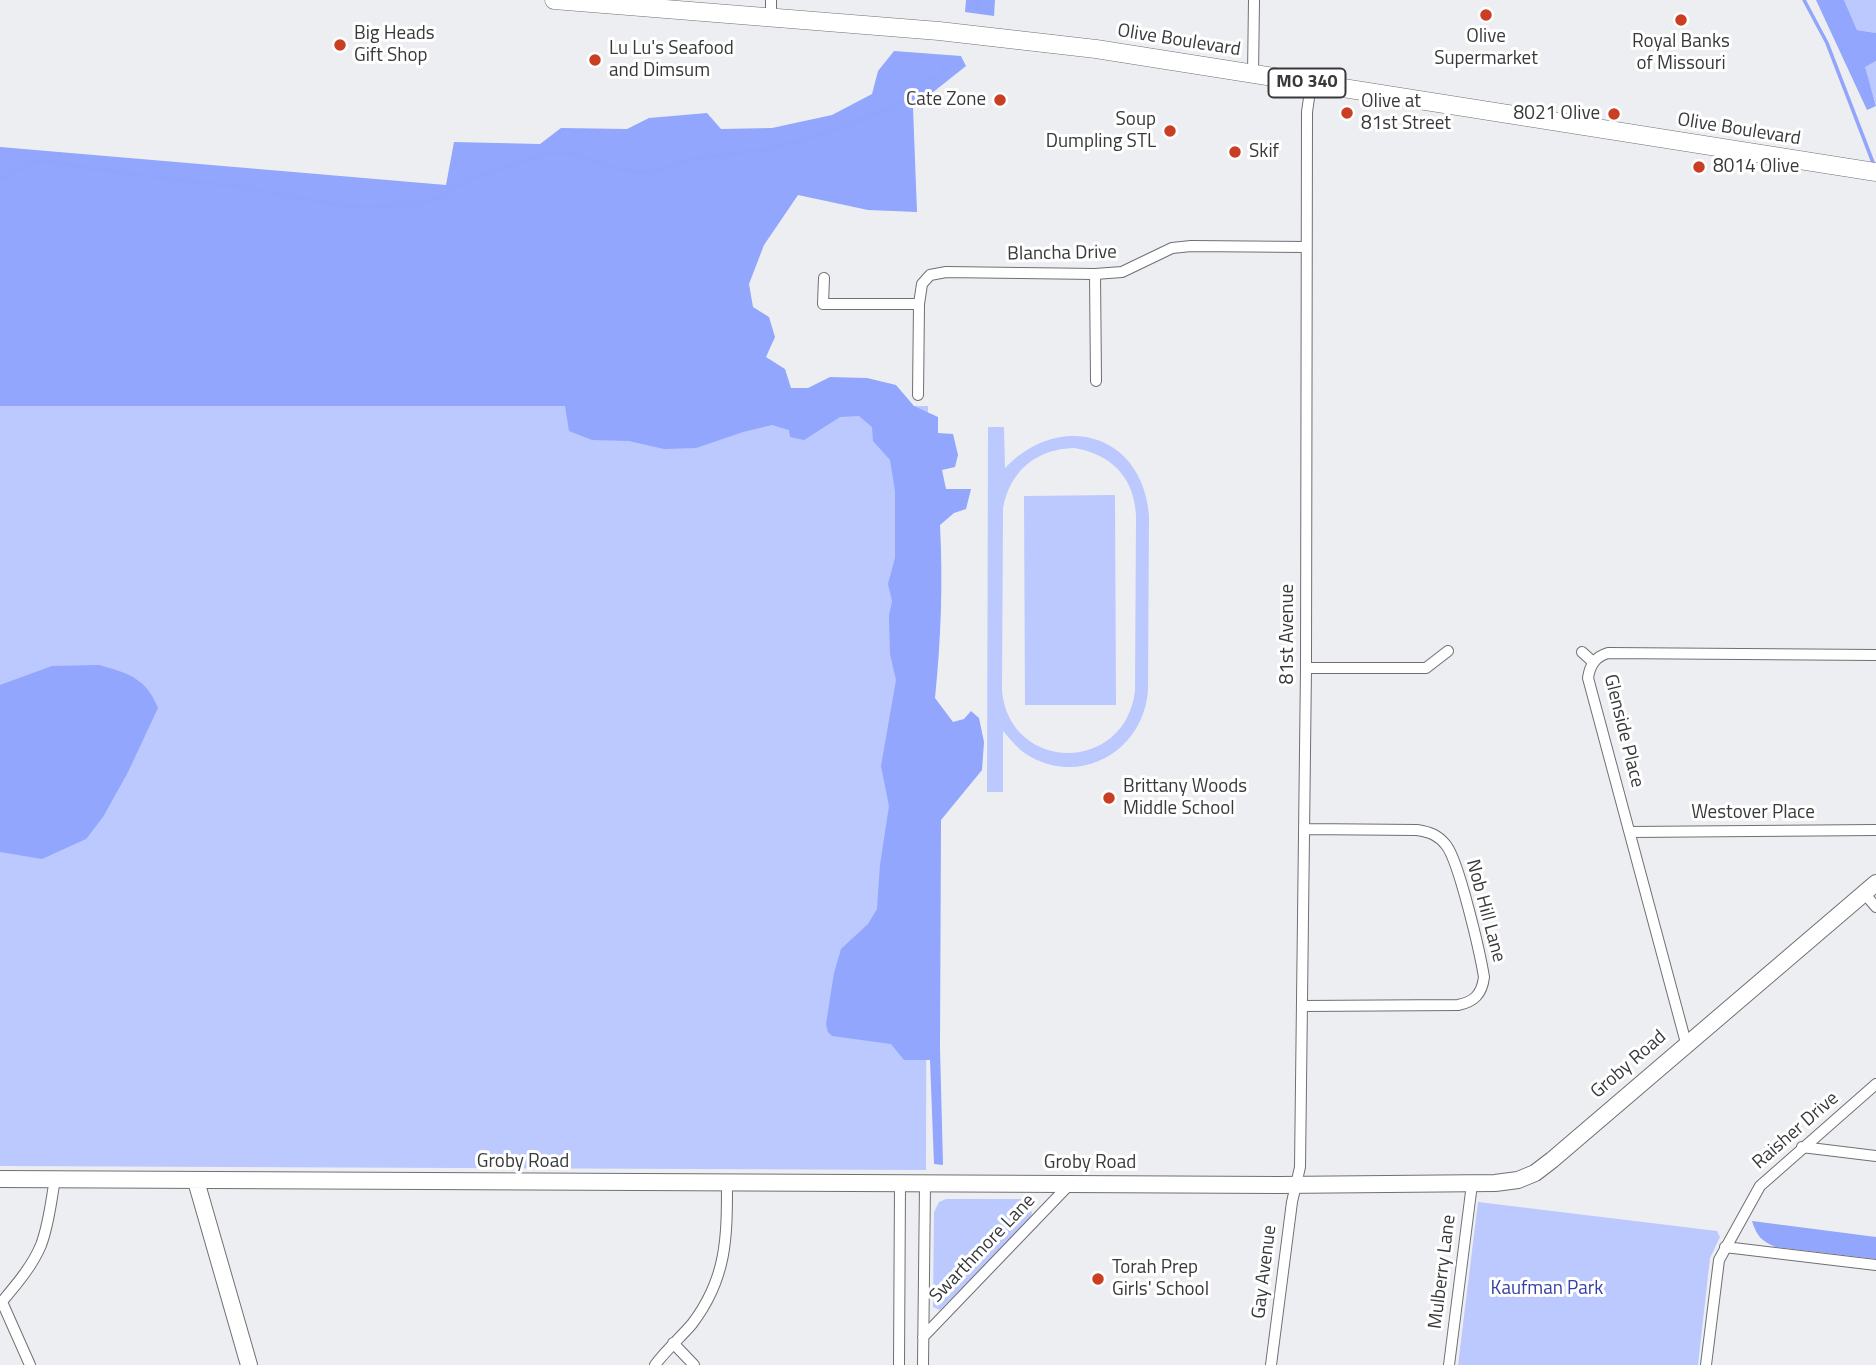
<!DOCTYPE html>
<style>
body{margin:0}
canvas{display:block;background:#edeef2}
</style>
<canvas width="1876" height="1365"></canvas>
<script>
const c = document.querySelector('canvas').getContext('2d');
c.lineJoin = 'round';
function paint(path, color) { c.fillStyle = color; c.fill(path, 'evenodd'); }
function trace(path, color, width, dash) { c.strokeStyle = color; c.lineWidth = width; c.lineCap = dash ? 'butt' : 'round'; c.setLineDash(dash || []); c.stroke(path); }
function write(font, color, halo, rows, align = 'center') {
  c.font = font + ' "Titillium Web",sans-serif'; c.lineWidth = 6; c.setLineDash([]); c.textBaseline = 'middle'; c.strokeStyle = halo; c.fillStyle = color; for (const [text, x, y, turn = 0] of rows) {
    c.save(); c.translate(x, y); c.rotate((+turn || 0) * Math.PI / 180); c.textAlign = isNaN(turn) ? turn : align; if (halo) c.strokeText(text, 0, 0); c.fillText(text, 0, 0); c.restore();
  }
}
paint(new Path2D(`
 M 1844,0 L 1876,0 L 1876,33 L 1857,30 Z
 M 1876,61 L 1876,104 L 1864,67 Z
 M 0,406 L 928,406 L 926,1170 L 0,1166 Z
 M 988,427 L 1004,427 L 1005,468 C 1059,411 1142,432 1149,515 L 1148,690 C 1144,749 1084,786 1031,757 C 1019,751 1012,741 1003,731 L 1003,792 L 987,792 ZM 1074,448 C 1111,454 1134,477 1136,515 L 1135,691 C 1125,774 1010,773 1002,691 L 1003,508 C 1010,471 1036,449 1074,448 Z
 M 1115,495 L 1116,705 L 1025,705 L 1024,496 Z
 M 946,1199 L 1027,1199 L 1032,1213 L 1029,1220 L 940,1310 L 933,1307 L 934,1212 L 939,1202 Z
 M 1478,1202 L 1717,1231 L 1720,1237 L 1710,1258 L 1698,1365 L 1458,1365 Z`), '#bbc9fe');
paint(new Path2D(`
 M 966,0 L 995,0 L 994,16 L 965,12 Z
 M 1816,0 L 1844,0 L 1857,30 L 1876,33 L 1876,61 L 1865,67 L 1876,106 L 1867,110 Z
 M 894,51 L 961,56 L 966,66 L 913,108 L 917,212 L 868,210 L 798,195 L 764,245 L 749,284 L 753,307 L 769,317 L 775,337 L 766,357 L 785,369 L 791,388 L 808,388 L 830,377 L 867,378 L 896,385 L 914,406 L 938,417 L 938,433 L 953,434 L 958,455 L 955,467 L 942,470 L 946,489 L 971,489 L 966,509 L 954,513 L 940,525 C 943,583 941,640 935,698 L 953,722 L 964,719 L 971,711 L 979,718 L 984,742 L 982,770 L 941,820 L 940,1048 L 943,1165 L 934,1164 L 930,1060 L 904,1060 L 891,1044 L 832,1036 L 828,1032 L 826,1024 L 834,973 L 841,949 L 868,924 L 877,909 L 880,865 L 889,806 L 881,766 L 896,680 L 890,654 L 889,616 L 892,601 L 888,584 L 895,558 L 895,491 L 890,460 L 873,441 L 872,427 L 859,416 L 840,417 L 804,440 L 790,437 L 789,430 L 772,425 L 743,432 L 696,448 L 664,449 L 629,441 L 592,440 L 569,431 L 565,406 L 0,406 L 0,147 L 446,185 L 454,142 L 540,144 L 561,128 L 627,129 L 649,118 L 707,113 L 721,129 L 772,128 L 832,115 L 872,94 L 878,71 Z
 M 99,665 C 128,673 146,678 158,708 L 128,772 L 103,817 L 86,839 L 42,859 L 0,852 L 0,685 L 52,666 Z
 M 1752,1221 L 1876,1237 L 1876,1259 L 1776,1247 C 1761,1241 1757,1236 1752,1221 Z`), '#91a6fc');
trace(new Path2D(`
 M 1804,0 L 1827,43 L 1874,165
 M 978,8 L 979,0
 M 0,180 L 32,163 L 47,161 L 131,174 L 235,186 L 331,204 L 364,207 L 419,204 L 443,196 L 464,182 L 482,175 L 547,153 L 572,154 L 622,170 L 651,173 L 692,159 L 761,150 L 799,141 L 871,116 L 902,102 L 923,88 L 953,59`), '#90a5fb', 3.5);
const street = new Path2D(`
 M 771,16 L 771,0
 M 1253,75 L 1254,0
 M 1095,274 L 1096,381
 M 824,278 L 823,304 L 919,304
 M 918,395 L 919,304 L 922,284 L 930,275 L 946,272 L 1095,274 L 1122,272 L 1172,248 L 1191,246 L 1306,247
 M 1582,652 L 1593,662
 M 1306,668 L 1426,668 L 1448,651
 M 1630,832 L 1876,830
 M 1864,893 L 1876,907
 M 1302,1006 L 1458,1005 C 1474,1002 1482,994 1484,977 C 1480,953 1459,861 1446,845 C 1438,835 1430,832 1417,830 L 1304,829
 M 1686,1043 L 1588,678 C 1590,665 1595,657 1608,653 L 1876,655
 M 1802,1147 L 1876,1156
 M 1725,1247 L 1876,1265
 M 2,1302 L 30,1365
 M 0,1304 C 15,1286 32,1267 41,1245 C 49,1224 51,1201 55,1179
 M 923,1337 L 1069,1185
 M 673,1343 L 694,1365
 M 655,1365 C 666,1350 680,1338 692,1324 C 727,1278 727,1238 727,1183
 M 899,1365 L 900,1184
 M 923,1365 L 925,1184
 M 1271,1365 L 1292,1202 L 1300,1167 L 1306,668 L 1307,112 L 1311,84
 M 1449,1365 L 1472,1184
 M 1706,1365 L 1719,1260 L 1760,1186 L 1876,1084`);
const secondary = new Path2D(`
 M 0,1179 L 1279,1185 L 1495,1183 L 1518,1180 L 1535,1173 L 1552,1160 L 1876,883
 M 196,1181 L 249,1365`);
const primary = new Path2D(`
 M 554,0 L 939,31 L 1096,49 L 1876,172`);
trace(street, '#6f7073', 12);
trace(secondary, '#6f7073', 18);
trace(primary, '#6f7073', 19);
trace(street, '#fff', 10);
trace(secondary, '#fff', 16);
trace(primary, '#fff', 18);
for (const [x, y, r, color] of [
 [1486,15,7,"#ca3f23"],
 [1681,20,7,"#ca3f23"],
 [340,45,7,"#ca3f23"],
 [595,60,7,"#ca3f23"],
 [1000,100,7,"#ca3f23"],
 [1347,113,7,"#ca3f23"],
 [1614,114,7,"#ca3f23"],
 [1170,131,7,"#ca3f23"],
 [1235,152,7,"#ca3f23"],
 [1699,167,7,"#ca3f23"],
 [1109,798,7,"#ca3f23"],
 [1098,1279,7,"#ca3f23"]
]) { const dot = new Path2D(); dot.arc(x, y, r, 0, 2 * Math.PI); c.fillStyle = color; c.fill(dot); trace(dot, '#fff', 2.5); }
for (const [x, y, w] of [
 [1307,83,77]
]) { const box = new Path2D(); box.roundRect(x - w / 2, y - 14.5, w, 29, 5); c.fillStyle = '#fff'; c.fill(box); trace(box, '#38393a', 2); }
write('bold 18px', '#38393a', null, [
 ["MO 340",1307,83]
]);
write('19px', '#38393a', '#fff', [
 ["Big Heads",354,34],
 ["Gift Shop",354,56],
 ["Olive",1486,37,"center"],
 ["Supermarket",1486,59,"center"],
 ["Royal Banks",1681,42,"center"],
 ["of Missouri",1681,64,"center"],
 ["Lu Lu's Seafood",609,49],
 ["and Dimsum",609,71],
 ["Cate Zone",986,100,"right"],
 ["Olive at",1361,102],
 ["81st Street",1361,124],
 ["8021 Olive",1600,114,"right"],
 ["Soup",1156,120,"right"],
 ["Dumpling STL",1156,142,"right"],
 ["Skif",1249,152],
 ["8014 Olive",1713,167],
 ["Brittany Woods",1123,787],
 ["Middle School",1123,809],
 ["Torah Prep",1112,1268],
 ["Girls' School",1112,1290]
], 'left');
write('19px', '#38393a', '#fff', [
 ["Olive Boulevard",1179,41,9],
 ["Olive Boulevard",1739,130,9],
 ["Blancha Drive",1062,254,-1],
 ["81st Avenue",1288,634,-90],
 ["Glenside Place",1623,731,76],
 ["Westover Place",1753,813],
 ["Nob Hill Lane",1485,911,75],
 ["Groby Road",1629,1065,-41],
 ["Raisher Drive",1796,1131,-41],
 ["Groby Road",523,1162],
 ["Groby Road",1090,1163],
 ["Swarthmore Lane",983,1249,-46],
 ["Gay Avenue",1265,1272,-83],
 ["Mulberry Lane",1443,1272,-83]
]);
write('19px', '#3641a3', '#fff', [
 ["Kaufman Park",1547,1289]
]);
</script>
